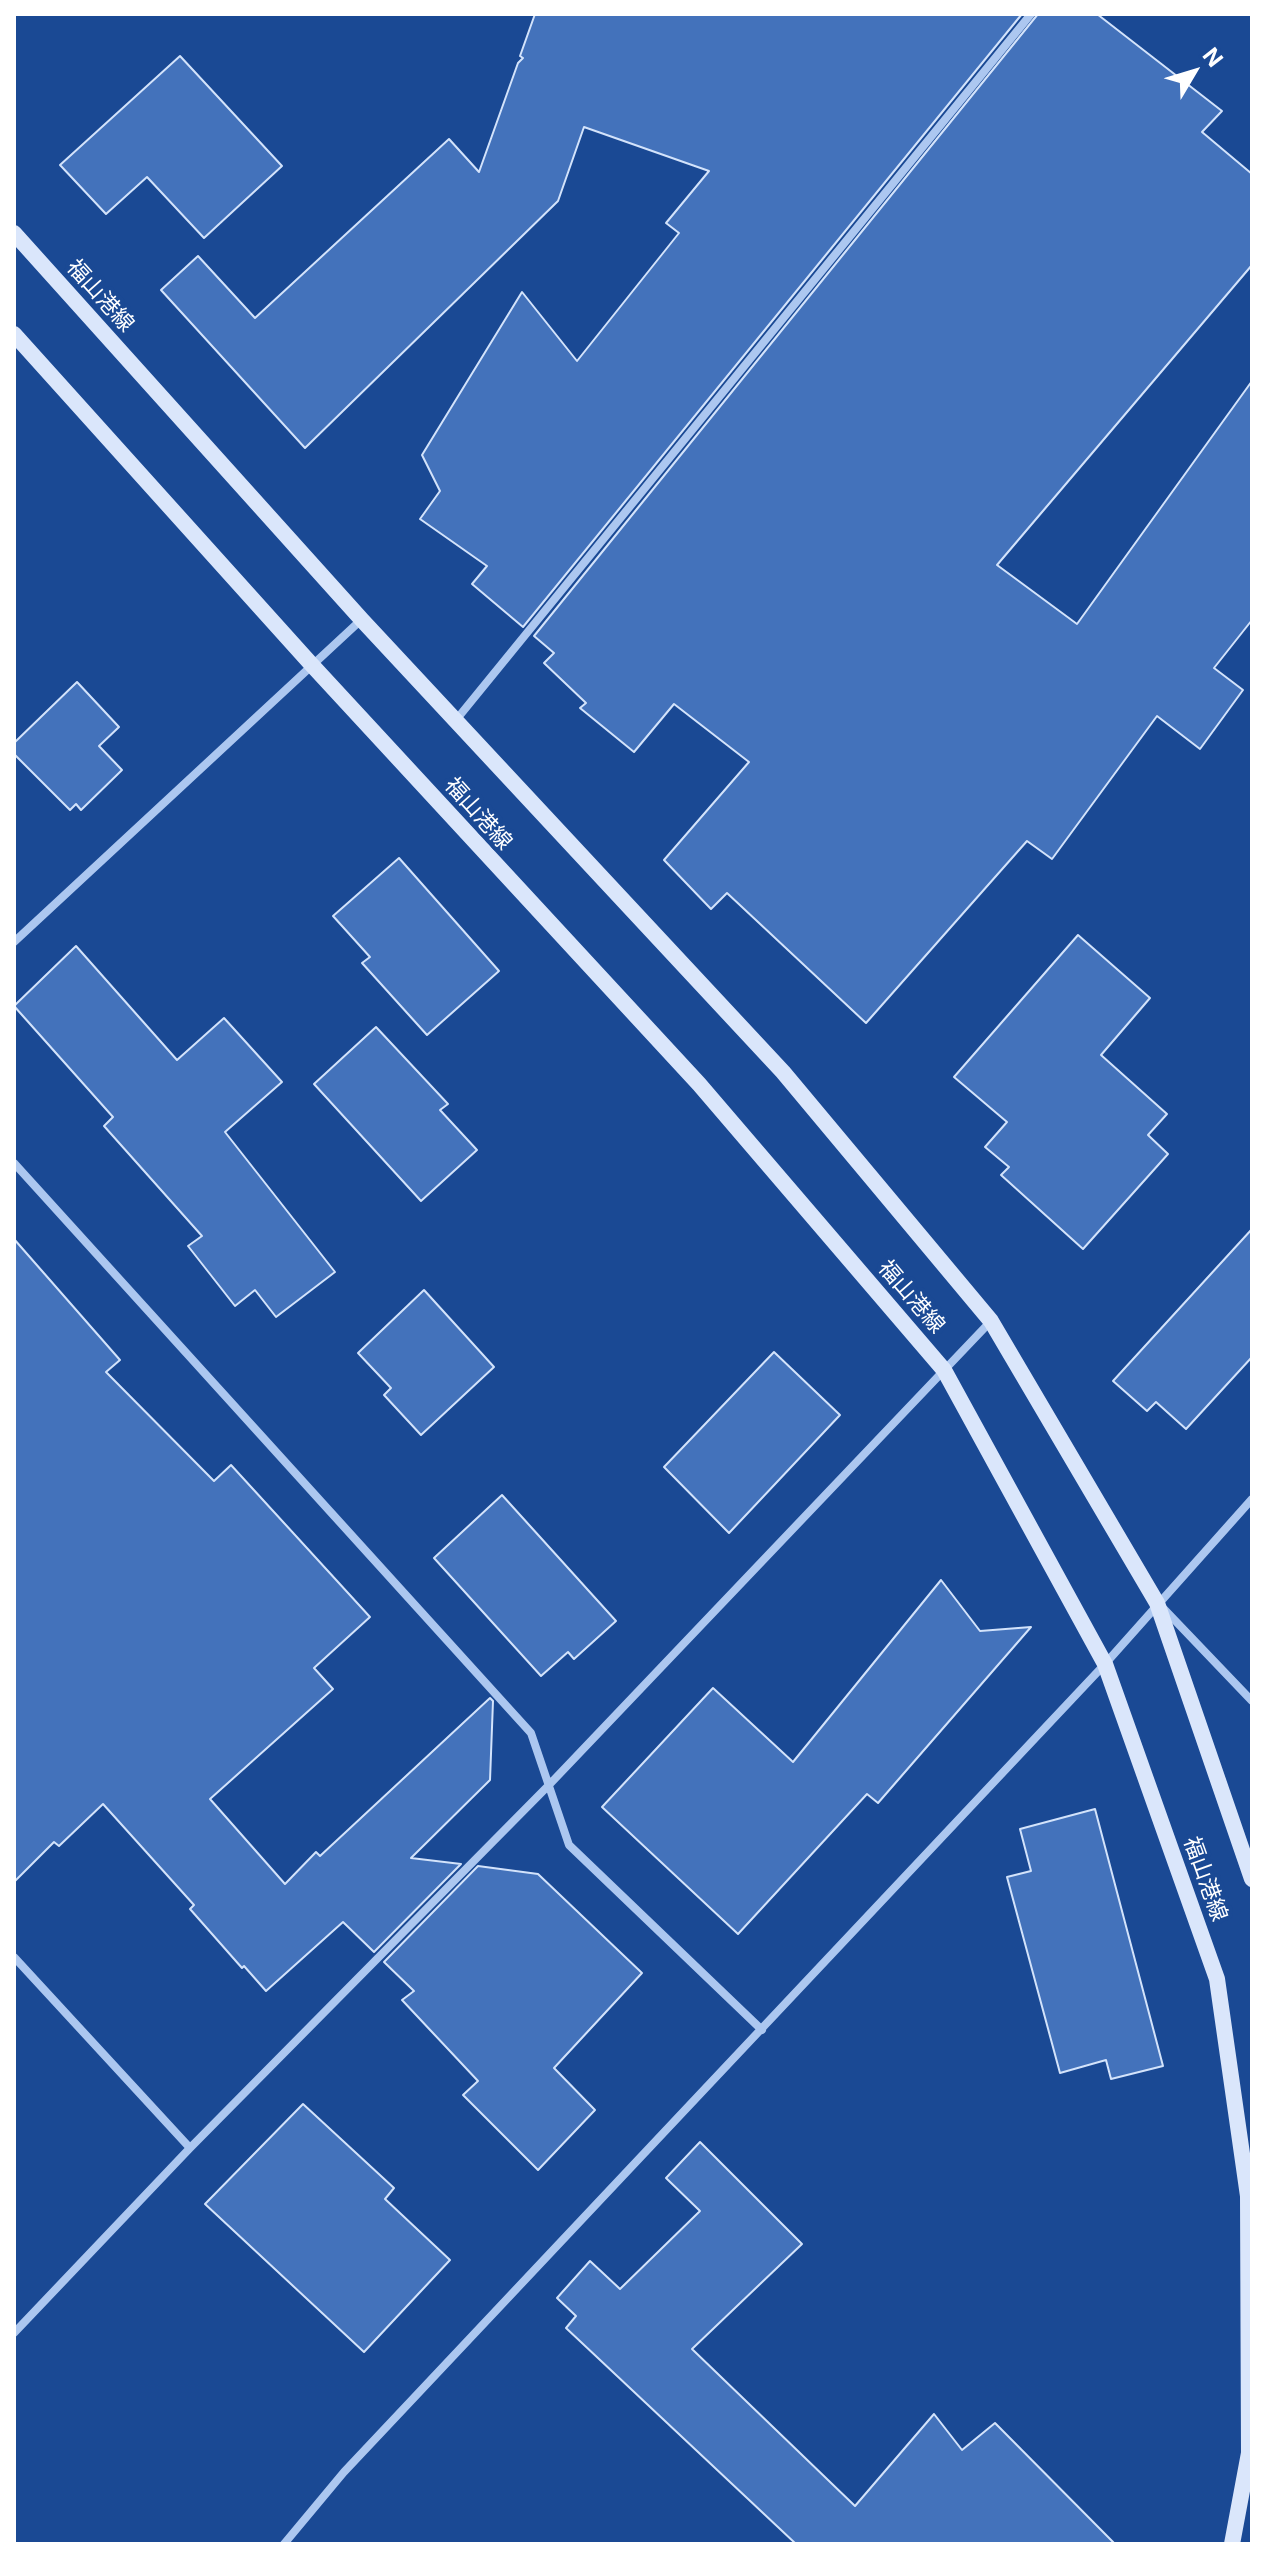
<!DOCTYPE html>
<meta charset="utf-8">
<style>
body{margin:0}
#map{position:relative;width:1266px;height:2558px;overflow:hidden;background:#1a4994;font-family:Inter,sans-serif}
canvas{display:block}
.frame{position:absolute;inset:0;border:16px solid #fff;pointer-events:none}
.north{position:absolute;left:1154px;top:32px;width:80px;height:80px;-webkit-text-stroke:6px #1a4994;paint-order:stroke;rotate:52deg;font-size:22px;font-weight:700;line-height:32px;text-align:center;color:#fff}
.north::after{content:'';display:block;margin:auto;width:28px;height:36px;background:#fff;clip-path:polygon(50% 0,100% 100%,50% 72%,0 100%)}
</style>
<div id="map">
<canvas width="1266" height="2558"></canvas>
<div class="frame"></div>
<div class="north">N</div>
</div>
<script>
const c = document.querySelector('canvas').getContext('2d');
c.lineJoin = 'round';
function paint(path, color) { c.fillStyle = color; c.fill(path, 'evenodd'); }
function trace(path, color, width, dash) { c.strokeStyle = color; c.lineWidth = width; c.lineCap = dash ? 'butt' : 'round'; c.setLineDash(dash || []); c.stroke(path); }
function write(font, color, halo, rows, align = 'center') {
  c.font = font + ' Inter,"Noto Sans JP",sans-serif'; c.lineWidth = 8; c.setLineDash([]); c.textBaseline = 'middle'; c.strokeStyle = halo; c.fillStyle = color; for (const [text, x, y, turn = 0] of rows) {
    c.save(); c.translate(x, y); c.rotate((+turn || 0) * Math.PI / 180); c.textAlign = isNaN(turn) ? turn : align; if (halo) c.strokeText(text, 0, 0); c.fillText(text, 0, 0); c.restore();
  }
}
const building = new Path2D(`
 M 535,14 L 1022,14 L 523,627 L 472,584 L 487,566 L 420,519 L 440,491 L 422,455 L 522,292 L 577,361 L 679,233 L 666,223 L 709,171 L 584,127 L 558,201 L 305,448 L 161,290 L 198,256 L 255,318 L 449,139 L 479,172 L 518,63 L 523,58 L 520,56 Z
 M 1038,14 L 1097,14 L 1222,111 L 1202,132 L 1252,174 L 1252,265 L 997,565 L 1077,624 L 1252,381 L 1252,620 L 1214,668 L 1243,690 L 1200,749 L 1157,716 L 1052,859 L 1027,841 L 866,1023 L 727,893 L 711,909 L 664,860 L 749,762 L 674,704 L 634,752 L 580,708 L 586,703 L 544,663 L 554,653 L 534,636 Z
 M 180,56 L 282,166 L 204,238 L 147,177 L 106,214 L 60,165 Z
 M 77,682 L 119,727 L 99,746 L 122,770 L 81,810 L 76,804 L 70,810 L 14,754 L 14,743 Z
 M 399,858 L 499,971 L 427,1035 L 362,963 L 370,957 L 333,916 Z
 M 1078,935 L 1150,998 L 1101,1055 L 1167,1114 L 1148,1135 L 1168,1154 L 1083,1249 L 1001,1175 L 1009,1167 L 985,1147 L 1007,1122 L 954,1077 Z
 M 76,946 L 177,1060 L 224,1018 L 282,1082 L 225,1132 L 335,1272 L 276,1317 L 255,1290 L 235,1306 L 188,1246 L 202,1236 L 104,1126 L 113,1117 L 14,1006 Z
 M 376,1027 L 448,1104 L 440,1110 L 477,1150 L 421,1201 L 314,1084 Z
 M 1252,1229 L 1252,1357 L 1186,1429 L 1156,1402 L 1147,1411 L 1113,1381 Z
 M 14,1239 L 120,1360 L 106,1372 L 214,1481 L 231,1465 L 370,1617 L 314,1668 L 333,1689 L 210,1799 L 285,1884 L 316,1852 L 320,1856 L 490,1698 L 493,1701 L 490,1780 L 411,1858 L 461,1864 L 374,1952 L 343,1922 L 266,1991 L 244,1966 L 242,1968 L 190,1909 L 194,1905 L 103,1804 L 59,1846 L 54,1842 L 14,1882 Z
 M 424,1290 L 494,1367 L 421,1435 L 384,1395 L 391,1388 L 358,1353 Z
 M 774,1352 L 840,1415 L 729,1533 L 664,1467 Z
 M 502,1495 L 616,1621 L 574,1659 L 568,1652 L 541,1676 L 434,1558 Z
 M 941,1580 L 980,1631 L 1031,1627 L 878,1803 L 867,1794 L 738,1934 L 602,1807 L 713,1688 L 793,1762 Z
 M 1095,1809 L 1163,2066 L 1111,2079 L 1106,2060 L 1060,2073 L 1007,1877 L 1031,1871 L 1020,1829 Z
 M 478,1866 L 538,1874 L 642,1973 L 554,2068 L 595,2110 L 538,2170 L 463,2095 L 478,2081 L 402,2000 L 414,1991 L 384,1962 Z
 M 303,2104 L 394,2188 L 385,2199 L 450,2260 L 364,2352 L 205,2204 Z
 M 700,2142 L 802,2244 L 692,2349 L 855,2506 L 934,2414 L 962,2450 L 995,2423 L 1115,2544 L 796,2544 L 566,2328 L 576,2316 L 557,2298 L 590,2261 L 620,2289 L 700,2211 L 666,2178 Z`);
paint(building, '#4372bb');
trace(building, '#d3e3fb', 2);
trace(new Path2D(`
 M 456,720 L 1031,14
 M 14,942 L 361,620
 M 14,1163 L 531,1733 L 569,1845 L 762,2030
 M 1164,1609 L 1252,1701
 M 14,1957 L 190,2148
 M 14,2333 L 190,2148 L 548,1786 L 991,1321
 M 284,2544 L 344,2472 L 1105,1664 L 1252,1499`), '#acc7f0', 8);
trace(new Path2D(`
 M 14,233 L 362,620 L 783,1072 L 991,1321 L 1157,1603 L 1252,1879
 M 14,334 L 311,664 L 699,1084 L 944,1370 L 1105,1664 L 1217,1979 L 1248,2196 L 1249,2453 L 1232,2544`), '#dae6fb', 16);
write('22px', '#fff', '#1a4994', [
 ["福山港線",100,296,48],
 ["福山港線",478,814,48],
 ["福山港線",911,1297,49],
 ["福山港線",1205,1879,70]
]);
</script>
